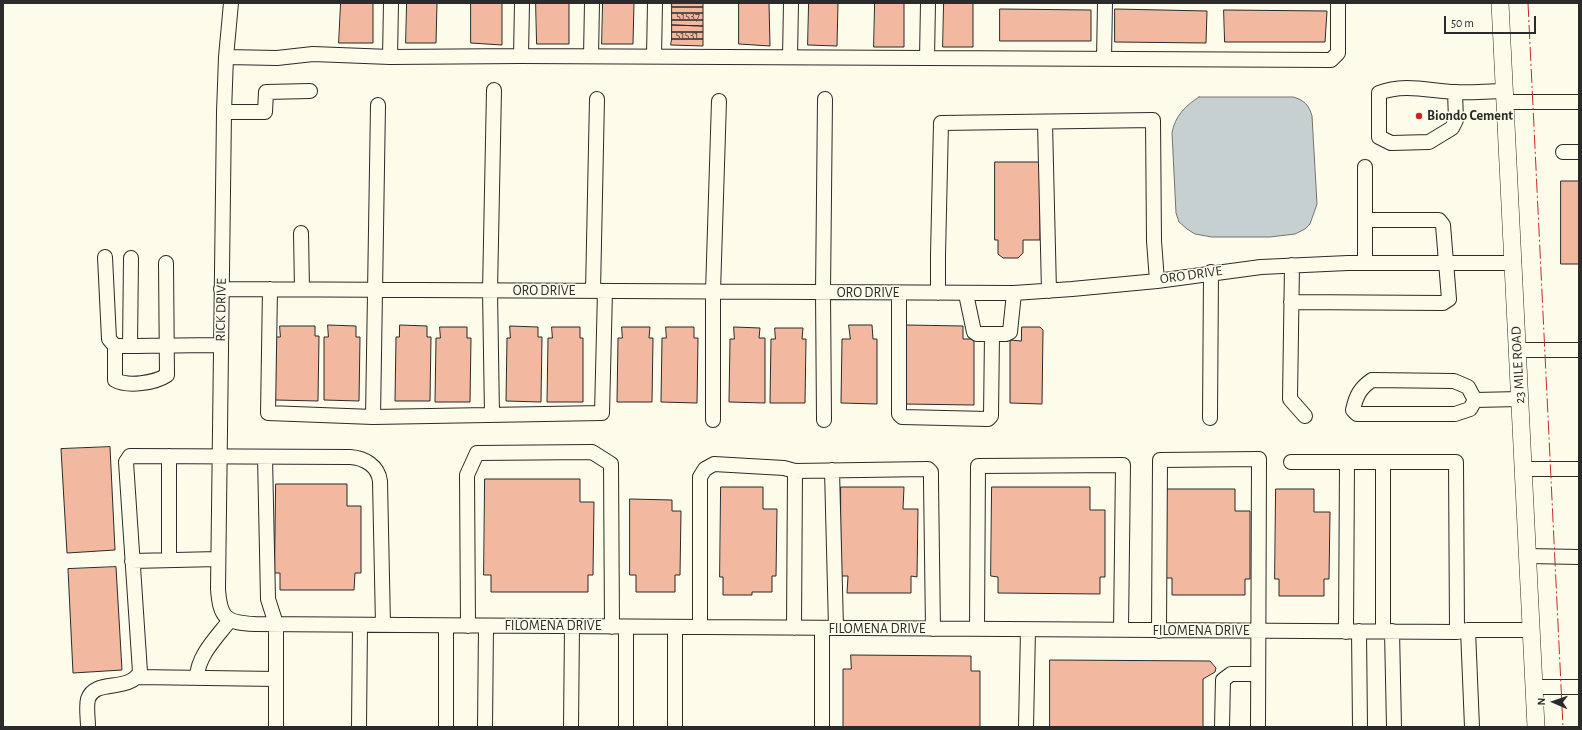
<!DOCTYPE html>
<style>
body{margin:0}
#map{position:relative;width:1582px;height:730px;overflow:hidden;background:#fdfbea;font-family:"Alegreya Sans",sans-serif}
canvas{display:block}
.frame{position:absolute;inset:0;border:4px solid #2b2b2b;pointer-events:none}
.north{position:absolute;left:1534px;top:682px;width:40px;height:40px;-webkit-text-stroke:3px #fdfbea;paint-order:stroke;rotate:272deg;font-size:11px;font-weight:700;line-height:16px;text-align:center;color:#2b2b2b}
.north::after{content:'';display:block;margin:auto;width:14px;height:18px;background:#2b2b2b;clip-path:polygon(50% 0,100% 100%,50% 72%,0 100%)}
.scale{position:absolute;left:1444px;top:16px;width:92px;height:18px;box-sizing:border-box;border:2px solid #2b2b2b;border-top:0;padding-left:5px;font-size:12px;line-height:14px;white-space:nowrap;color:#2b2b2b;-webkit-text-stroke:3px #fdfbea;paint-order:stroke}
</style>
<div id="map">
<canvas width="1582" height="730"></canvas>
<div class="frame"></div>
<div class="north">N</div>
<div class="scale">50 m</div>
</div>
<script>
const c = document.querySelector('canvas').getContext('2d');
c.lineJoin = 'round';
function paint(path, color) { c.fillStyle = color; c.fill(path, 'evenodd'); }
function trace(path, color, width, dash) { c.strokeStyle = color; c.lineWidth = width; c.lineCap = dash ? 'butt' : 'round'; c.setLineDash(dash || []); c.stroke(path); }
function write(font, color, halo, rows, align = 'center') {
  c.font = font + ' "Alegreya Sans",sans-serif'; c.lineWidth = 3; c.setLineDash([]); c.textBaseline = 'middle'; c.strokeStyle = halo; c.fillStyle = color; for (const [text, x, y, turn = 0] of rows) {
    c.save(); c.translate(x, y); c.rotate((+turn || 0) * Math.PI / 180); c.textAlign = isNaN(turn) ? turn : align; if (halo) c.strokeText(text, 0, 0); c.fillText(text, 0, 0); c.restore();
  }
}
const water = new Path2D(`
 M 1199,97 L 1293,97 C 1304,100 1309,105 1312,116 L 1317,204 L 1310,224 L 1305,229 L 1295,234 L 1270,237 L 1212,237 L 1195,234 L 1187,229 L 1179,222 L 1176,213 L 1172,133 C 1175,116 1185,106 1199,97 Z`);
paint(water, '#c7d0d0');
trace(water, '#74746e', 1);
const building = new Path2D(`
 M 341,3 L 373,3 L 373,43 L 339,43 Z
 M 407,3 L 437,3 L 436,43 L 406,43 Z
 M 471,3 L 502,3 L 502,45 L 471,43 Z
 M 536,3 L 569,3 L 569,44 L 537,44 Z
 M 603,3 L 634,3 L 633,44 L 602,44 Z
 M 672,3 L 703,3 L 703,7 L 672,7 Z
 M 739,3 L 769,3 L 770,46 L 739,44 Z
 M 809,3 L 838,3 L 837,46 L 808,45 Z
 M 875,3 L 904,3 L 904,47 L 874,47 Z
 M 944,3 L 973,3 L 973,47 L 943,47 Z
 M 672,7 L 703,7 L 703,13 L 672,13 Z
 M 1000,9 L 1091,10 L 1091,41 L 1000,41 Z
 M 1115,9 L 1207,11 L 1206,43 L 1115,42 Z
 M 1224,10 L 1327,11 L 1325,42 L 1225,42 Z
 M 672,13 L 703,13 L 703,20 L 672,20 Z
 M 672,20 L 703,20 L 703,26 L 672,25 Z
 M 672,25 L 703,26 L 703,32 L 672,32 Z
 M 672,32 L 703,32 L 703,39 L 672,39 Z
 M 672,39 L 703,39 L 703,46 L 671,45 Z
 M 995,162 L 1040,162 L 1040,240 L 1023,240 L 1023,253 L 1018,258 L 1003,258 L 998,254 L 998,240 L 995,240 Z
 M 1561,181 L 1579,181 L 1579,264 L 1561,264 Z
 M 328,325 L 356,326 L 356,337 L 360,337 L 359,401 L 324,400 L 324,337 L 328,337 Z
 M 400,325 L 427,326 L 427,337 L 431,337 L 430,401 L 395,401 L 396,337 L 399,337 Z
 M 849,325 L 872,325 L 873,339 L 877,339 L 877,404 L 841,403 L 842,339 L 850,339 Z
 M 906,325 L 963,326 L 963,339 L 974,339 L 974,405 L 904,404 L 905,327 Z
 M 280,326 L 315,326 L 315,336 L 319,336 L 318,401 L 275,400 L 276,337 L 280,337 Z
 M 510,326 L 538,327 L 538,337 L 542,337 L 541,402 L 506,401 L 507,338 L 510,338 Z
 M 440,327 L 467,327 L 467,338 L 471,338 L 470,402 L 435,402 L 436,338 L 440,338 Z
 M 552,327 L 580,327 L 580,338 L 583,338 L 583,402 L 547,402 L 548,338 L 552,338 Z
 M 622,327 L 650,327 L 649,338 L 653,338 L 652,402 L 617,402 L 618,338 L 622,338 Z
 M 666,327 L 694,327 L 694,338 L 698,338 L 697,403 L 661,402 L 662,338 L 666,338 Z
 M 734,327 L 760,328 L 759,338 L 765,338 L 765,403 L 729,402 L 730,339 L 734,339 Z
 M 1022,327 L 1040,327 L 1043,330 L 1042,404 L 1010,403 L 1010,340 L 1021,341 Z
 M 775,328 L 803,328 L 802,339 L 806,339 L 805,403 L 770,403 L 771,339 L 775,339 Z
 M 110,447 L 115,550 L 67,553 L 61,449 Z
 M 485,479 L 580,479 L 580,502 L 594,502 L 593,575 L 588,575 L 588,592 L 491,592 L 491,575 L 484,575 Z
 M 276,484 L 347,484 L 347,506 L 361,506 L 361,573 L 355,573 L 354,590 L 280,590 L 280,573 L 275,573 Z
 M 721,487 L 763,487 L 763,509 L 777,509 L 776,576 L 772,576 L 772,592 L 752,592 L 752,595 L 723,595 L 723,577 L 720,577 Z
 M 841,487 L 904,487 L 903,509 L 918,509 L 917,577 L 911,576 L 911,593 L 847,593 L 848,576 L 841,576 Z
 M 992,487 L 1090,487 L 1090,510 L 1105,510 L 1105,577 L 1100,577 L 1100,594 L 998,593 L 998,577 L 991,576 Z
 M 1165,489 L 1235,489 L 1235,511 L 1250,511 L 1250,579 L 1245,579 L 1245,595 L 1172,595 L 1172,578 L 1165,578 Z
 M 1276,489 L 1314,489 L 1314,512 L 1330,512 L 1329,579 L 1324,579 L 1324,596 L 1279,596 L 1279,579 L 1275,579 Z
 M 630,499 L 672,500 L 672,511 L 681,511 L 680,575 L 675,575 L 675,592 L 636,592 L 636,575 L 630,575 Z
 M 116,567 L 122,670 L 73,673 L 68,569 Z
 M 851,655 L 971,656 L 971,671 L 980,671 L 980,727 L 843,727 L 843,669 L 851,669 Z
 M 1050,660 L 1210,661 L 1216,668 L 1215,672 L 1203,679 L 1203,727 L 1050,727 Z`);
paint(building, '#f2b8a0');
trace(building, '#2b2b2b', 1);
const minor = new Path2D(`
 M 231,3 L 226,57 L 224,112 L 218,589 C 220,618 226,623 255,624 L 1457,632 L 1468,630 L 1532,630
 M 521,56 L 522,3
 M 591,56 L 592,3
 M 654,56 L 655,3
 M 226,57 L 277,58 L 313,54 L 390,57 L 521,56 L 927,58 L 928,3
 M 390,57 L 391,3
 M 790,57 L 791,3
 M 927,58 L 1331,60 L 1338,53 L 1338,3
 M 1104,59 L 1105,3
 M 1455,92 L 1456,120 L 1452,128 L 1429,142 L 1391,143 L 1379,137 L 1379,93 C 1404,83 1430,91 1455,92 C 1471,93 1488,91 1504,91
 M 1505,102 L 1579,102
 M 224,112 L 265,112 L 266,92 L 310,91
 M 1045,123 L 1049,291
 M 1563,152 L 1579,152
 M 1365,167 L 1365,263
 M 301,233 L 302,289
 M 105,257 L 109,339 L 115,346
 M 166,263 L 167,375 C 155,383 128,387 115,380 L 115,346 C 150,346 185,345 220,345
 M 1292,265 L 1290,399 L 1305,416
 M 221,289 L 1014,293 L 1072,289 L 1157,281 L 1261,267 L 1348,263 L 1514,263
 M 270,289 L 268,413 L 373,417 L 378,105
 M 593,291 L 597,99
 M 899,293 L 899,414 L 902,417 L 988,419 L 991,416 L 992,334
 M 938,293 L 938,255 L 941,123 L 1153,120 L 1154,241 L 1157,281
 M 966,294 L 974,332 L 977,334 L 1006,334 L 1010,332 L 1014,293
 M 1291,302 L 1443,303 L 1449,299 L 1443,225 L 1439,220 L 1365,220
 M 130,346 L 131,258
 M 1517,350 L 1579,350
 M 1372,380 L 1454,381 L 1468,387 L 1475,400 L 1470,409 L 1455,414 L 1357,414 L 1353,410 C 1356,396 1360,388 1372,380 Z
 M 1475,400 L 1520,399
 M 492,415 L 490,291 L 494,90
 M 373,417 L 602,413 L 605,291
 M 1210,418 L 1211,272
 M 713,420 L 713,292 L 719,101
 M 824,420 L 823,292 L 825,99
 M 169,456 L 169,560
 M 265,457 L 268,599 L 276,624 L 276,727
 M 1291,462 L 1456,462 L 1457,632
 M 1523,469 L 1579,469
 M 832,470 L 836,628
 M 1528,556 L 1579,557
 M 132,561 L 218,559
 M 468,626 L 467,475 L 477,453 L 592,452 L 611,464 L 612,627
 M 700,627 L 700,477 L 705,469 L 714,464 L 784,468 L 795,471 L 928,469 L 931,472 L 931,482 L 933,629
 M 794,628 L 795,471
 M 977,629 L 978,466 L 1123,465 L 1121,630
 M 1468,630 L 1472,727
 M 1159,631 L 1160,460 L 1259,459 L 1258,727
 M 1359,631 L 1360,727
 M 1383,631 L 1383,462
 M 1392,631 L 1394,727
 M 1346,632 L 1347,462
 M 138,677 L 276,679
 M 197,677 C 198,655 217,637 230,620
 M 1534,687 L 1579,687
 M 88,727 C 88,718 86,707 88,699 C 95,678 129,693 140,672 L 126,462 L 130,456 L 350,457 C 365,458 378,466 380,481 L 383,625
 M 359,727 L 360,625
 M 446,727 L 446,626
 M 485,727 L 486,626
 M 571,727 L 572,626
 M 626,727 L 626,627
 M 675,727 L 675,627
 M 822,727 L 822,628
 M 1026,727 L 1028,630
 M 1222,727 L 1223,680 L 1231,674 L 1258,674`);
const major = new Path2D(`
 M 1500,3 L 1536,727`);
trace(minor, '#2b2b2b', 16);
trace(major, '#2b2b2b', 18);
trace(minor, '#fdfbea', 14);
trace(major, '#fdfbea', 17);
trace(new Path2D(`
 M 1528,3 L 1563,727`), '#c62828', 1, [14, 3, 2, 3]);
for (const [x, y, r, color] of [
 [1419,116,4,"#c62828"]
]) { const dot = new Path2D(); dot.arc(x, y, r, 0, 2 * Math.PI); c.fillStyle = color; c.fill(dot); trace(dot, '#fdfbea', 1.5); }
write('12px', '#5d4e48', null, [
 ["51537",688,16],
 ["51531",687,35]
]);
write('bold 14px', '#2b2b2b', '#fdfbea', [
 ["Biondo Cement",1427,116]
], 'left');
write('14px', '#2b2b2b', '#fdfbea', [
 ["ORO DRIVE",1191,275,-8],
 ["ORO DRIVE",544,291],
 ["ORO DRIVE",868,293],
 ["RICK DRIVE",221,310,-89],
 ["23 MILE ROAD",1518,365,-93],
 ["FILOMENA DRIVE",553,626],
 ["FILOMENA DRIVE",877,629],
 ["FILOMENA DRIVE",1201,631]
]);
</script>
